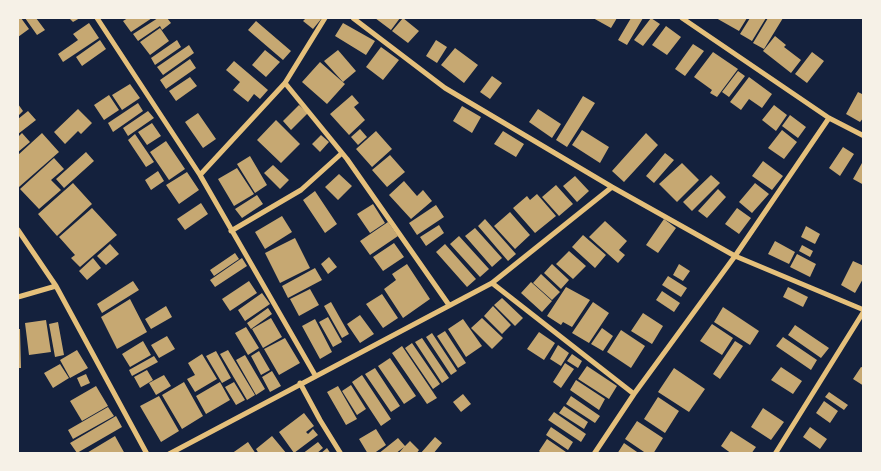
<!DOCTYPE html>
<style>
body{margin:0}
#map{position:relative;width:881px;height:471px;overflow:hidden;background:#14213d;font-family:"Open Sans",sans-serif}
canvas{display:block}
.frame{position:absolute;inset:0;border:19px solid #f6f1e7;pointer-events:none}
</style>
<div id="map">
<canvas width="881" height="471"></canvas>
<div class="frame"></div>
</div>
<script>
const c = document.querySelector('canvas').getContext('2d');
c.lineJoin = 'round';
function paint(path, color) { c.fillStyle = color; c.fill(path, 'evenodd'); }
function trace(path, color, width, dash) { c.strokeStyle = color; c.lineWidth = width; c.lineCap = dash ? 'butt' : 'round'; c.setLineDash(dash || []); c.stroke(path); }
paint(new Path2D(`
 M 18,18 L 21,18 L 29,29 L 18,37 Z
 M 25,18 L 36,18 L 45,30 L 37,35 Z
 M 69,18 L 80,18 L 73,22 Z
 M 128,18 L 152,18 L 131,32 L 123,21 Z
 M 158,18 L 167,18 L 171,23 L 162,30 L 160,26 L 138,41 L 133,34 Z
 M 306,18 L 322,18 L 313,29 L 303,21 Z
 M 375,18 L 400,18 L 391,30 Z
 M 403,18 L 419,31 L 408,43 L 392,31 Z
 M 593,18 L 617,18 L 611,28 Z
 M 631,18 L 643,18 L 627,45 L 618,40 Z
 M 651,18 L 660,24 L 643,46 L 634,40 Z
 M 716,18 L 747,18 L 739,31 Z
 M 750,18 L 766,18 L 752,41 L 740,34 Z
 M 768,18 L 783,18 L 764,49 L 753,43 Z
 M 256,21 L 291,51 L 283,60 L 248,30 Z
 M 89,23 L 99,38 L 63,62 L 58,54 L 78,40 L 73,34 Z
 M 343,23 L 375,41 L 366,55 L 335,36 Z
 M 666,26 L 681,37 L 667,55 L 652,45 Z
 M 160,28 L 169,41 L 150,55 L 140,42 Z
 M 775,36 L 786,45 L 784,47 L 801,60 L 791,73 L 763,51 Z
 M 100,40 L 106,49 L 82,66 L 76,57 Z
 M 177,40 L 181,47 L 155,65 L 151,58 Z
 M 436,40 L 447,47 L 437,63 L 426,56 Z
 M 693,44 L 704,51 L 685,76 L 675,69 Z
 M 189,45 L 194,53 L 163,75 L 157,67 Z
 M 381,47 L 399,60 L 383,80 L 366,67 Z
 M 455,48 L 478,65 L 464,83 L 441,65 Z
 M 265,50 L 280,62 L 266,77 L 252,65 Z
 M 338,50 L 356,71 L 343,82 L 324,61 Z
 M 713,52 L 738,69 L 717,97 L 710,93 L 712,90 L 694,77 Z
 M 812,52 L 824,61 L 807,83 L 795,74 Z
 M 190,59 L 196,68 L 166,89 L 160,80 Z
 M 234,61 L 268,90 L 260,99 L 254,94 L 248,102 L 233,90 L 240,82 L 226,70 Z
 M 320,62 L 345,84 L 327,104 L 302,82 Z
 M 738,71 L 745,76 L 729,97 L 722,92 Z
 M 492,76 L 502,83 L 490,99 L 480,92 Z
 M 190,77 L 197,86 L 176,101 L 169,91 Z
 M 749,77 L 772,94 L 762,108 L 749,99 L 741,110 L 730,102 Z
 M 130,84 L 140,98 L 122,110 L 112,95 Z
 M 858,92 L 864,95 L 864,117 L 860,122 L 846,114 Z
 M 109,95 L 119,110 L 104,120 L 94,105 Z
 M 352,95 L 359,103 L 354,107 L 365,120 L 349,135 L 330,114 Z
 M 583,96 L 595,103 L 567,147 L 556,140 Z
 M 138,103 L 143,111 L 113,132 L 108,123 Z
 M 18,104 L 23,111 L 18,116 Z
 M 299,105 L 308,113 L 291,130 L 283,121 Z
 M 774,105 L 787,115 L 776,131 L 762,120 Z
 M 462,106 L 481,117 L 472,133 L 453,121 Z
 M 78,109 L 92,123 L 81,134 L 78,131 L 65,144 L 54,132 Z
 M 538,109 L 561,124 L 552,138 L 529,122 Z
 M 28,111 L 36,120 L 18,134 L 18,119 Z
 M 148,111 L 154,118 L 128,136 L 123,128 Z
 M 198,113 L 216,139 L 203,148 L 185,122 Z
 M 790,115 L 806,127 L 798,138 L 782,126 Z
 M 276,120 L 300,144 L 281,163 L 257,140 Z
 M 152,123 L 161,136 L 147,145 L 138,132 Z
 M 360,129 L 367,137 L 358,145 L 351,137 Z
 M 582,130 L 609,147 L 600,163 L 572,145 Z
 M 782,130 L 797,142 L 784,159 L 768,148 Z
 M 376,131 L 392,149 L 372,167 L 356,149 Z
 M 503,131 L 524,144 L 516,157 L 494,144 Z
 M 22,133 L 30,142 L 18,152 L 18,137 Z
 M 42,133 L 59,152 L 19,187 L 18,155 Z
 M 646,133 L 658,145 L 624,182 L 612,171 Z
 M 135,134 L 154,162 L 146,167 L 128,140 Z
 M 321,135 L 329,142 L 320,152 L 312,144 Z
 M 166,141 L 185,169 L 169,180 L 150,152 Z
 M 843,147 L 854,154 L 840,176 L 829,168 Z
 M 86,152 L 94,161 L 64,188 L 56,179 Z
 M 665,153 L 674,160 L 654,183 L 646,176 Z
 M 390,155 L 405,172 L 387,187 L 372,170 Z
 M 250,156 L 267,185 L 255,193 L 237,164 Z
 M 54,158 L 64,169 L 51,180 L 61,190 L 39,209 L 20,189 Z
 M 763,161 L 783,176 L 772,190 L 752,176 Z
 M 682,163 L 699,180 L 677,202 L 659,184 Z
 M 862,163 L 864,164 L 864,185 L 853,179 Z
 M 273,165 L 289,180 L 280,189 L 264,173 Z
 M 237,168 L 254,194 L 234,206 L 218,179 Z
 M 158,171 L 164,181 L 151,190 L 145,180 Z
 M 187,172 L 199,190 L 179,204 L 166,185 Z
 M 339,174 L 352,186 L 338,200 L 325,187 Z
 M 711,175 L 720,183 L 692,211 L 683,202 Z
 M 575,176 L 589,191 L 577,202 L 563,186 Z
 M 404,181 L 417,196 L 423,190 L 432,201 L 411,219 L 389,195 Z
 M 73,183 L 92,204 L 57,236 L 38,214 Z
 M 755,183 L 769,194 L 752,213 L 739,202 Z
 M 556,185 L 573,204 L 559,216 L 542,197 Z
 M 718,189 L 726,197 L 707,218 L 698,211 Z
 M 315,191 L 337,224 L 325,233 L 303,200 Z
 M 537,194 L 556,216 L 535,233 L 513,208 L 527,196 L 530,200 Z
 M 257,195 L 263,204 L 242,218 L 235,209 Z
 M 201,203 L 208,214 L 185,230 L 177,219 Z
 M 373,204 L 385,223 L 370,233 L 357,214 Z
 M 436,205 L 444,217 L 417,235 L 409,223 Z
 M 92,208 L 117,235 L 80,267 L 71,258 L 75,255 L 59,237 Z
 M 737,208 L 751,218 L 739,234 L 725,224 Z
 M 510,212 L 530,235 L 515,249 L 494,226 Z
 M 282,216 L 292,232 L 265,249 L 255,232 Z
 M 485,219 L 516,254 L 508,261 L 478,226 Z
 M 664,219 L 676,228 L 658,253 L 646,245 Z
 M 605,221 L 627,241 L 619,250 L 625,255 L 618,263 L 589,237 Z
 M 388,222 L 398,236 L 370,255 L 360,241 Z
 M 439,225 L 444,233 L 426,246 L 420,237 Z
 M 806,226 L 820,234 L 815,244 L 801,237 Z
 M 475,228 L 502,258 L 492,267 L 465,236 Z
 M 583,235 L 606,255 L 595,268 L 572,247 Z
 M 459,236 L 489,269 L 480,277 L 450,244 Z
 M 295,238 L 310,268 L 280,283 L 265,253 Z
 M 775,241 L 795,252 L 789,264 L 768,254 Z
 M 394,243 L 404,257 L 383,271 L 373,257 Z
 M 110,244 L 119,254 L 106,265 L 97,256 Z
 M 445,244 L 476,279 L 467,287 L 436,252 Z
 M 802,245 L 813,251 L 810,257 L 799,251 Z
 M 569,251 L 586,266 L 573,279 L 556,264 Z
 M 235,253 L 239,259 L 214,276 L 210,270 Z
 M 797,254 L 816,264 L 810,277 L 790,267 Z
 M 329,257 L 337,267 L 328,274 L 321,264 Z
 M 93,258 L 101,268 L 87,280 L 79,271 Z
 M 242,258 L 247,266 L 215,287 L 210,280 Z
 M 853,261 L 864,266 L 864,277 L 855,293 L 841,285 Z
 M 407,264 L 430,299 L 403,318 L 384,289 L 396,280 L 392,274 Z
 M 552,264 L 569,280 L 561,289 L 544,273 Z
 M 679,264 L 690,271 L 683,281 L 673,275 Z
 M 315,268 L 322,280 L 288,298 L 282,286 Z
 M 541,274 L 560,292 L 552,300 L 533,283 Z
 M 668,276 L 687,288 L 681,297 L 662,285 Z
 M 133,281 L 139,290 L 102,313 L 97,304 Z
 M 249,281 L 257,293 L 230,311 L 222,299 Z
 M 531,282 L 552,301 L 542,312 L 521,293 Z
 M 566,287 L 590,300 L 572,327 L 563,322 L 561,325 L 547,316 Z
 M 788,287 L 808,297 L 803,307 L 783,297 Z
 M 310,289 L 319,305 L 299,316 L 290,299 Z
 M 662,291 L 680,303 L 674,312 L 656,300 Z
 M 262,293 L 270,304 L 245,321 L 238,310 Z
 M 382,294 L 398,318 L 383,328 L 366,304 Z
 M 502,298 L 523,318 L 515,326 L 494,305 Z
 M 130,299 L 147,332 L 117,349 L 101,317 Z
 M 331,302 L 349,334 L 342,338 L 324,306 Z
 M 593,302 L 609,313 L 589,343 L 572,333 Z
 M 166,306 L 172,317 L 151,329 L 145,319 Z
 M 493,306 L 511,325 L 502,334 L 484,316 Z
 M 723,307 L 759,331 L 750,345 L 714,322 Z
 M 268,308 L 272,314 L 251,329 L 247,323 Z
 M 643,313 L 663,326 L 652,344 L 631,331 Z
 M 360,315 L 374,334 L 360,343 L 347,324 Z
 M 328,317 L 342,342 L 333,347 L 319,322 Z
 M 271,318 L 282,337 L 263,348 L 252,329 Z
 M 482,318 L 503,338 L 492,349 L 471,328 Z
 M 315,319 L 332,352 L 320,359 L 302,326 Z
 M 463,319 L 482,346 L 466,357 L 448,329 Z
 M 46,320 L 51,352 L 29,355 L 25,323 Z
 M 58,322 L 64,355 L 55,357 L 49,324 Z
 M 712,324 L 733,338 L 722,355 L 700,341 Z
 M 795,325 L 829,348 L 821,358 L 788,335 Z
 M 246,327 L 259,348 L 248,355 L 235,333 Z
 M 602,328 L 613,336 L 603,351 L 591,344 Z
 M 18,329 L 20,329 L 21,368 L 18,368 Z
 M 621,330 L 645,346 L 631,368 L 607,352 Z
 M 445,331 L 466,363 L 458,368 L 437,336 Z
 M 539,332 L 555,343 L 544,360 L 527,349 Z
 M 432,333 L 457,371 L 451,375 L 426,337 Z
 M 167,336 L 175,349 L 159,358 L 151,345 Z
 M 783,337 L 817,360 L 811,370 L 776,346 Z
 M 285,338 L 300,363 L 279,375 L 264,349 Z
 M 422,338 L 449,378 L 442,383 L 415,342 Z
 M 143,341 L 151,355 L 130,367 L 122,354 Z
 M 735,341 L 743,346 L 720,379 L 713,374 Z
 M 412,343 L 440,384 L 433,389 L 405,348 Z
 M 558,345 L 569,353 L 561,366 L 550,359 Z
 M 402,346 L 437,398 L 427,404 L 392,353 Z
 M 77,350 L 88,368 L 70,378 L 60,360 Z
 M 228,350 L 255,395 L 247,400 L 220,354 Z
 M 216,351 L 231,378 L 222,383 L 206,356 Z
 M 259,351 L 270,370 L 261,375 L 251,356 Z
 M 202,354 L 217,379 L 195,392 L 187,379 L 195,375 L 188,363 Z
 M 572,354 L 582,361 L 578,368 L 567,361 Z
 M 245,355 L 265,389 L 256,395 L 236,360 Z
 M 154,356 L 158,362 L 132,376 L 129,370 Z
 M 390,358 L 416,396 L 404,404 L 378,366 Z
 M 565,363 L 574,369 L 561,388 L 553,382 Z
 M 60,364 L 69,378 L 53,388 L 44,373 Z
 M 587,366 L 617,386 L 609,399 L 578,379 Z
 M 781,367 L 802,381 L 793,394 L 771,380 Z
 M 861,367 L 864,368 L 864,386 L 853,379 Z
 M 375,368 L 400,406 L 391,412 L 365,374 Z
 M 674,368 L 705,389 L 689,412 L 658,392 Z
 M 147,370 L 153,380 L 140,388 L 134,377 Z
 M 272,371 L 281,386 L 270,392 L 262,377 Z
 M 86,374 L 90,383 L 81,387 L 77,378 Z
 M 164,375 L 171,386 L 156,395 L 149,383 Z
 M 362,375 L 391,419 L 381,426 L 352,382 Z
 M 576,380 L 605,399 L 599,410 L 570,390 Z
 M 184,382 L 203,416 L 182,429 L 162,395 Z
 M 220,382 L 230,400 L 206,414 L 196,396 Z
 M 234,382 L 245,400 L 236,405 L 225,387 Z
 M 351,385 L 366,409 L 357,415 L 342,391 Z
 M 96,386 L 108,406 L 82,421 L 70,401 Z
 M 338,386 L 357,419 L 346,425 L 327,392 Z
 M 829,392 L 848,405 L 844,410 L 825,397 Z
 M 463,394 L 471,404 L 461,412 L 453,402 Z
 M 159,396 L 179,431 L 161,442 L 140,406 Z
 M 571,396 L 600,416 L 595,423 L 566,404 Z
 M 658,397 L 679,411 L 665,433 L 644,419 Z
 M 824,401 L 838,411 L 830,423 L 816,413 Z
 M 564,406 L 588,422 L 584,429 L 559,413 Z
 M 108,407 L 114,416 L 73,439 L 68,430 Z
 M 763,408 L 784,422 L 771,440 L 751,427 Z
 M 554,412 L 586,434 L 581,442 L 548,420 Z
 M 304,413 L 314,426 L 306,432 L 308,434 L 313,429 L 318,435 L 294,453 L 279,432 Z
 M 116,416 L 122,427 L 77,453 L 70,443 Z
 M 637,421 L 663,438 L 653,454 L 647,454 L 625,439 Z
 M 551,427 L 573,442 L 568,450 L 546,435 Z
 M 810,427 L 827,439 L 820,449 L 803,437 Z
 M 376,429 L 386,445 L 373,454 L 368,454 L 359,439 Z
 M 731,431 L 756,447 L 751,454 L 732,454 L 721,446 Z
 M 115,436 L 125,454 L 85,454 Z
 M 272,436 L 287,454 L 259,454 L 256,449 Z
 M 435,437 L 442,443 L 433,454 L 420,454 Z
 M 398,438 L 405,446 L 410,441 L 419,450 L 416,454 L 398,454 L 404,447 L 395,454 L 378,454 Z
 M 547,439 L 566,452 L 565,454 L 542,454 L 539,451 Z
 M 248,442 L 256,454 L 231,454 Z
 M 318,442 L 323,448 L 316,454 L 302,454 Z
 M 624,443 L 640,454 L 617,454 Z
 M 327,448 L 331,454 L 320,454 Z`), '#c6a872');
trace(new Path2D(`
 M 97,18 L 200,175 L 315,375
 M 353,18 L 445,88 L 612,187 L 735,256 L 864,310
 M 682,18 L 829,118 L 864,136
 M 285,83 L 347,159 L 449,305
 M 200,175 L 285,83 L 325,18
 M 18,230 L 56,286 L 147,454
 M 231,231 L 301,190 L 342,153
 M 492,283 L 634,394
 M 18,297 L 56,286
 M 300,383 L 320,420 L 341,454
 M 169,454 L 492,283 L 612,187
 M 594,454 L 634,394 L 735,256 L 829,118
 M 775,454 L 864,311`), '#e5c07b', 5);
</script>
